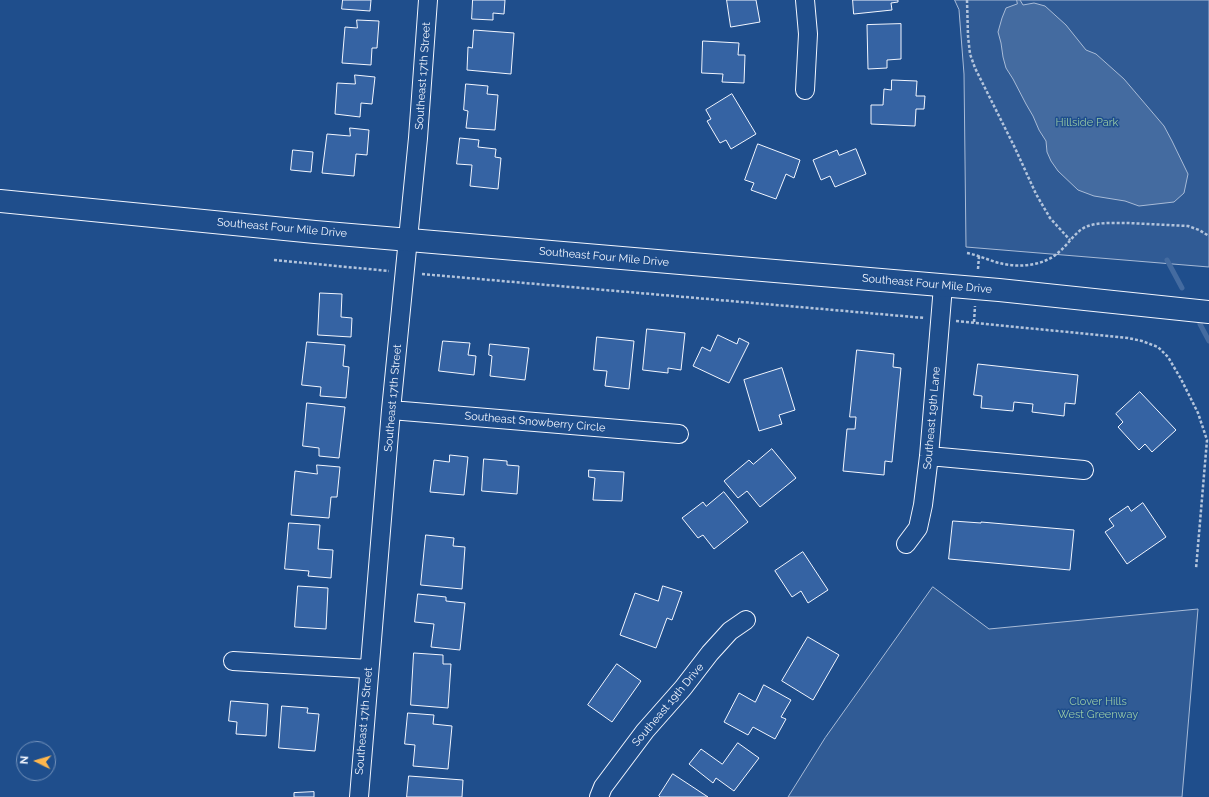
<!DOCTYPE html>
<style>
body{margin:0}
#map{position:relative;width:1209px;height:797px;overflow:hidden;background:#1f4e8c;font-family:Raleway,sans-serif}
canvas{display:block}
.north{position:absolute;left:16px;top:741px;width:40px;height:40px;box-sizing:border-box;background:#1f4e8c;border:1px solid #7391ba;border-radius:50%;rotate:275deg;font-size:11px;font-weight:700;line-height:16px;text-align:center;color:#f2f6ff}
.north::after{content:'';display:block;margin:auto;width:14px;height:18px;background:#ffb74d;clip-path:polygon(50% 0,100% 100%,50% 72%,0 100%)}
</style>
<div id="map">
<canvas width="1209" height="797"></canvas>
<div class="north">N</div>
</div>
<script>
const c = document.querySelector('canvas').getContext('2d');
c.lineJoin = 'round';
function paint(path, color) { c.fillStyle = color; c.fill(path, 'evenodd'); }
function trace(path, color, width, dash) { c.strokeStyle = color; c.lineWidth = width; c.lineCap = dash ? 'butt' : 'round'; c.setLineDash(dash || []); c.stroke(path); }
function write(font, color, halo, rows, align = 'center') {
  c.font = font + ' Raleway,sans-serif'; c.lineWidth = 3; c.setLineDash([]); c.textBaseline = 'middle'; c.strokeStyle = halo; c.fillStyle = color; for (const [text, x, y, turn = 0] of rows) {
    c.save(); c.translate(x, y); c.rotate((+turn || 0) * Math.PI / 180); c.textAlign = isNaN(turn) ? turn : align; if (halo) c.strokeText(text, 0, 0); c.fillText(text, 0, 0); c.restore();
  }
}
const built = new Path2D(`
 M 955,0 L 1209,0 L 1209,267 L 966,247 L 964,74 L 959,10 Z
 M 933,587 L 989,629 L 1198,609 L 1182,797 L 788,797 L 825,738 Z`);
paint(built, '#305b95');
trace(built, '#a8bbd7', 1);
const water = new Path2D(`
 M 1017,0 L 1020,0 L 1023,5 L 1034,3 L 1045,6 L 1066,25 L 1086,50 L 1096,54 L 1124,79 L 1164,126 L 1172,141 L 1188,174 L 1184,193 L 1174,202 L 1139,206 L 1125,201 L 1094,196 L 1078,190 L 1058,171 L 1051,161 L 1047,152 L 1046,141 L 1039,130 L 1033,116 L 1026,104 L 1013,79 L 1006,68 L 1003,57 L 1001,43 L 998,32 L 1002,18 L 1006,8 L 1017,4 Z`);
paint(water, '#446ba0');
trace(water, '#a8bbd7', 1);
trace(new Path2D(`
 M 1167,260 L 1182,288
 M 1200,324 L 1209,341`), '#446ba0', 5);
const building = new Path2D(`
 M 343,0 L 371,0 L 370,11 L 342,9 Z
 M 473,0 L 505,0 L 504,14 L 493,13 L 493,20 L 472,19 Z
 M 727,0 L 756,0 L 760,22 L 731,27 Z
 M 853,0 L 898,0 L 898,2 L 891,3 L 892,10 L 854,14 Z
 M 357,20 L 379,21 L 377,48 L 372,48 L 371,65 L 342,63 L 345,27 L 357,28 Z
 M 901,24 L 901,59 L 887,60 L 887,68 L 868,69 L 867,25 Z
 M 474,30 L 514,33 L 511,74 L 467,70 L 468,47 L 472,48 Z
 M 703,41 L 739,43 L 738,55 L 745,55 L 744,83 L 722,82 L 723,74 L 702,73 Z
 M 355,75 L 375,77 L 372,104 L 361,103 L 360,117 L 335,114 L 337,83 L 355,84 Z
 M 892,80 L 917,81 L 916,96 L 925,96 L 924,109 L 916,109 L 915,126 L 871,124 L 871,105 L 883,105 L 884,89 L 891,90 Z
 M 466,84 L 488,86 L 487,94 L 498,95 L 495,130 L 466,128 L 468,111 L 464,110 Z
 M 732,94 L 756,134 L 731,149 L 726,140 L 720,143 L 707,121 L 711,119 L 706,110 Z
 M 350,128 L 369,130 L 367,155 L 356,154 L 354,176 L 322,173 L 327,134 L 350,136 Z
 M 460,138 L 479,140 L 478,147 L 496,149 L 495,157 L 501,158 L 498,189 L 470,186 L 472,165 L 457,164 Z
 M 758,144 L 800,160 L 794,178 L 786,174 L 776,199 L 751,190 L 754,183 L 745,180 Z
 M 856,149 L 866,174 L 835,187 L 830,176 L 821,180 L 813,160 L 837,150 L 839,155 Z
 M 293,150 L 313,152 L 311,172 L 291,170 Z
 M 320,293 L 342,294 L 341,317 L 352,318 L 351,337 L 318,335 Z
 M 647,329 L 685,333 L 681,370 L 668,368 L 668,373 L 643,370 Z
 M 718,335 L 737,344 L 739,338 L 749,343 L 729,383 L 693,366 L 702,347 L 710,351 Z
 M 597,337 L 634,341 L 629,389 L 605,386 L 607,371 L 594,370 Z
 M 443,341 L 470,343 L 468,355 L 476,356 L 474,375 L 439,371 Z
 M 307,342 L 345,345 L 343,366 L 349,367 L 346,398 L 320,396 L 321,387 L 302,385 Z
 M 490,344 L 529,348 L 525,380 L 490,376 L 492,356 L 489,355 Z
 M 857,350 L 894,354 L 893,367 L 901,368 L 892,462 L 885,461 L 884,475 L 843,471 L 847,429 L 855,429 L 856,417 L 850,417 Z
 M 978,364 L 1078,375 L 1075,404 L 1065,403 L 1064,416 L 1032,412 L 1033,404 L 1014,402 L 1013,411 L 981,408 L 982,396 L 974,395 Z
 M 782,368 L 795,410 L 779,415 L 782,424 L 759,431 L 744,380 Z
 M 1140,392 L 1176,430 L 1152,452 L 1145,444 L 1139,450 L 1118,427 L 1123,422 L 1116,414 Z
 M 307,403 L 345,407 L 339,458 L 319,456 L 319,448 L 303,446 Z
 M 772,449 L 796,478 L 760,507 L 747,491 L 738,498 L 724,481 L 749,460 L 753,464 Z
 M 450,455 L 468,457 L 464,495 L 430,492 L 434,460 L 449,462 Z
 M 484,459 L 507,461 L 507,465 L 519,466 L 517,494 L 482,491 Z
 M 317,465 L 340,467 L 337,497 L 331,497 L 329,518 L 291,515 L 295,471 L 317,474 Z
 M 589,470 L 624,472 L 622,501 L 593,500 L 595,478 L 589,477 Z
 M 724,492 L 748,522 L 714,549 L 703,535 L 698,538 L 682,518 L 703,502 L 706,506 Z
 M 1143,503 L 1166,537 L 1127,564 L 1105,532 L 1114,526 L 1109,519 L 1128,506 L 1131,511 Z
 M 953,521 L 981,523 L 981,522 L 1074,530 L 1070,570 L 949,559 Z
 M 289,523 L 320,525 L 318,549 L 333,550 L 331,578 L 308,576 L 309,571 L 285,569 Z
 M 426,535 L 454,538 L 453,546 L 465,547 L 462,589 L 421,585 Z
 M 803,552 L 828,590 L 808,603 L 801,591 L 792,597 L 775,571 Z
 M 298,586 L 328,588 L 326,629 L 295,627 Z
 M 663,586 L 682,592 L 672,620 L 667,618 L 656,648 L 620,635 L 635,593 L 658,601 Z
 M 418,594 L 446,597 L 446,601 L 465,603 L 460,650 L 431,647 L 434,624 L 415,622 Z
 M 808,637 L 839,655 L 813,700 L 782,681 Z
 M 414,653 L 443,655 L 443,664 L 451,664 L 448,708 L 411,705 Z
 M 617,664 L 641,681 L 612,722 L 588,705 Z
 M 764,685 L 791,700 L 781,717 L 786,719 L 775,739 L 753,727 L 748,735 L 724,722 L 739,693 L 755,702 Z
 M 231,701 L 268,704 L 266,736 L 236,734 L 237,722 L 229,721 Z
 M 282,706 L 308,708 L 307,713 L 319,714 L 315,751 L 279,748 Z
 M 408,713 L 434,715 L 433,724 L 452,726 L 448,769 L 413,766 L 415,745 L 405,744 Z
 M 738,743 L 759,758 L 734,791 L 716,778 L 713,783 L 689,764 L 701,749 L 722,764 Z
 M 673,774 L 708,797 L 660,797 L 659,796 Z
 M 409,776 L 463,780 L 462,797 L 407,797 Z
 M 314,792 L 314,797 L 294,797 L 294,793 Z`);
paint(building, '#3563a3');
trace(building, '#f2f6ff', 1);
const minor = new Path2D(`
 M 805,0 L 808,34 L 805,90
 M 391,410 L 679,434
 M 929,456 L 1084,470
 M 906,544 L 918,528 L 923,505 L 929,456 L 943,286
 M 233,661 L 369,669
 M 359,797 L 391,410 L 418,138 L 428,0
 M 599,797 L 603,787 L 645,731 L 683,688 L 710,653 L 730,631 L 746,620`);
const major = new Path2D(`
 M 0,201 L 315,232 L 999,290 L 1209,312`);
trace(minor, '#f2f6ff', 20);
trace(major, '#f2f6ff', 24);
trace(new Path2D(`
 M 967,0 L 968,36 L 970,54 L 975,68 L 1015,148 L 1036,194 L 1050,218 L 1070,240
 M 967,253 C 978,255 988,260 999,263 C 1019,268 1044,266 1059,252 C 1069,244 1076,230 1088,226 C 1100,222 1115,223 1128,223 C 1148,224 1168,225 1188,226 L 1199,230 L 1209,236
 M 274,260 L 389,271
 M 978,269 L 979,256
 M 422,274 L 925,318
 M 956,321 L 1128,338 L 1142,341 L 1158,347 L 1168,357 L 1181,379 L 1198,413 L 1207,440 L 1196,569
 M 974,322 L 975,306`), '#b3c4dc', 2.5, [3, 2]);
trace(minor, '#1f4e8c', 18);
trace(major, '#1f4e8c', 22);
write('11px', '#f2f6ff', '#1f4e8c', [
 ["Southeast 17th Street",423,76,-86],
 ["Southeast Four Mile Drive",282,228,5],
 ["Southeast Four Mile Drive",604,257,5],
 ["Southeast Four Mile Drive",927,284,5],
 ["Southeast 17th Street",393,398,-85],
 ["Southeast 19th Lane",932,418,-85],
 ["Southeast Snowberry Circle",535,422,5],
 ["Southeast 19th Drive",668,705,-50],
 ["Southeast 17th Street",364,721,-85]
]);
write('11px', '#97c8a6', '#1f4e8c', [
 ["Hillside Park",1087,123],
 ["Clover Hills",1098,702],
 ["West Greenway",1098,715]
]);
</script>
